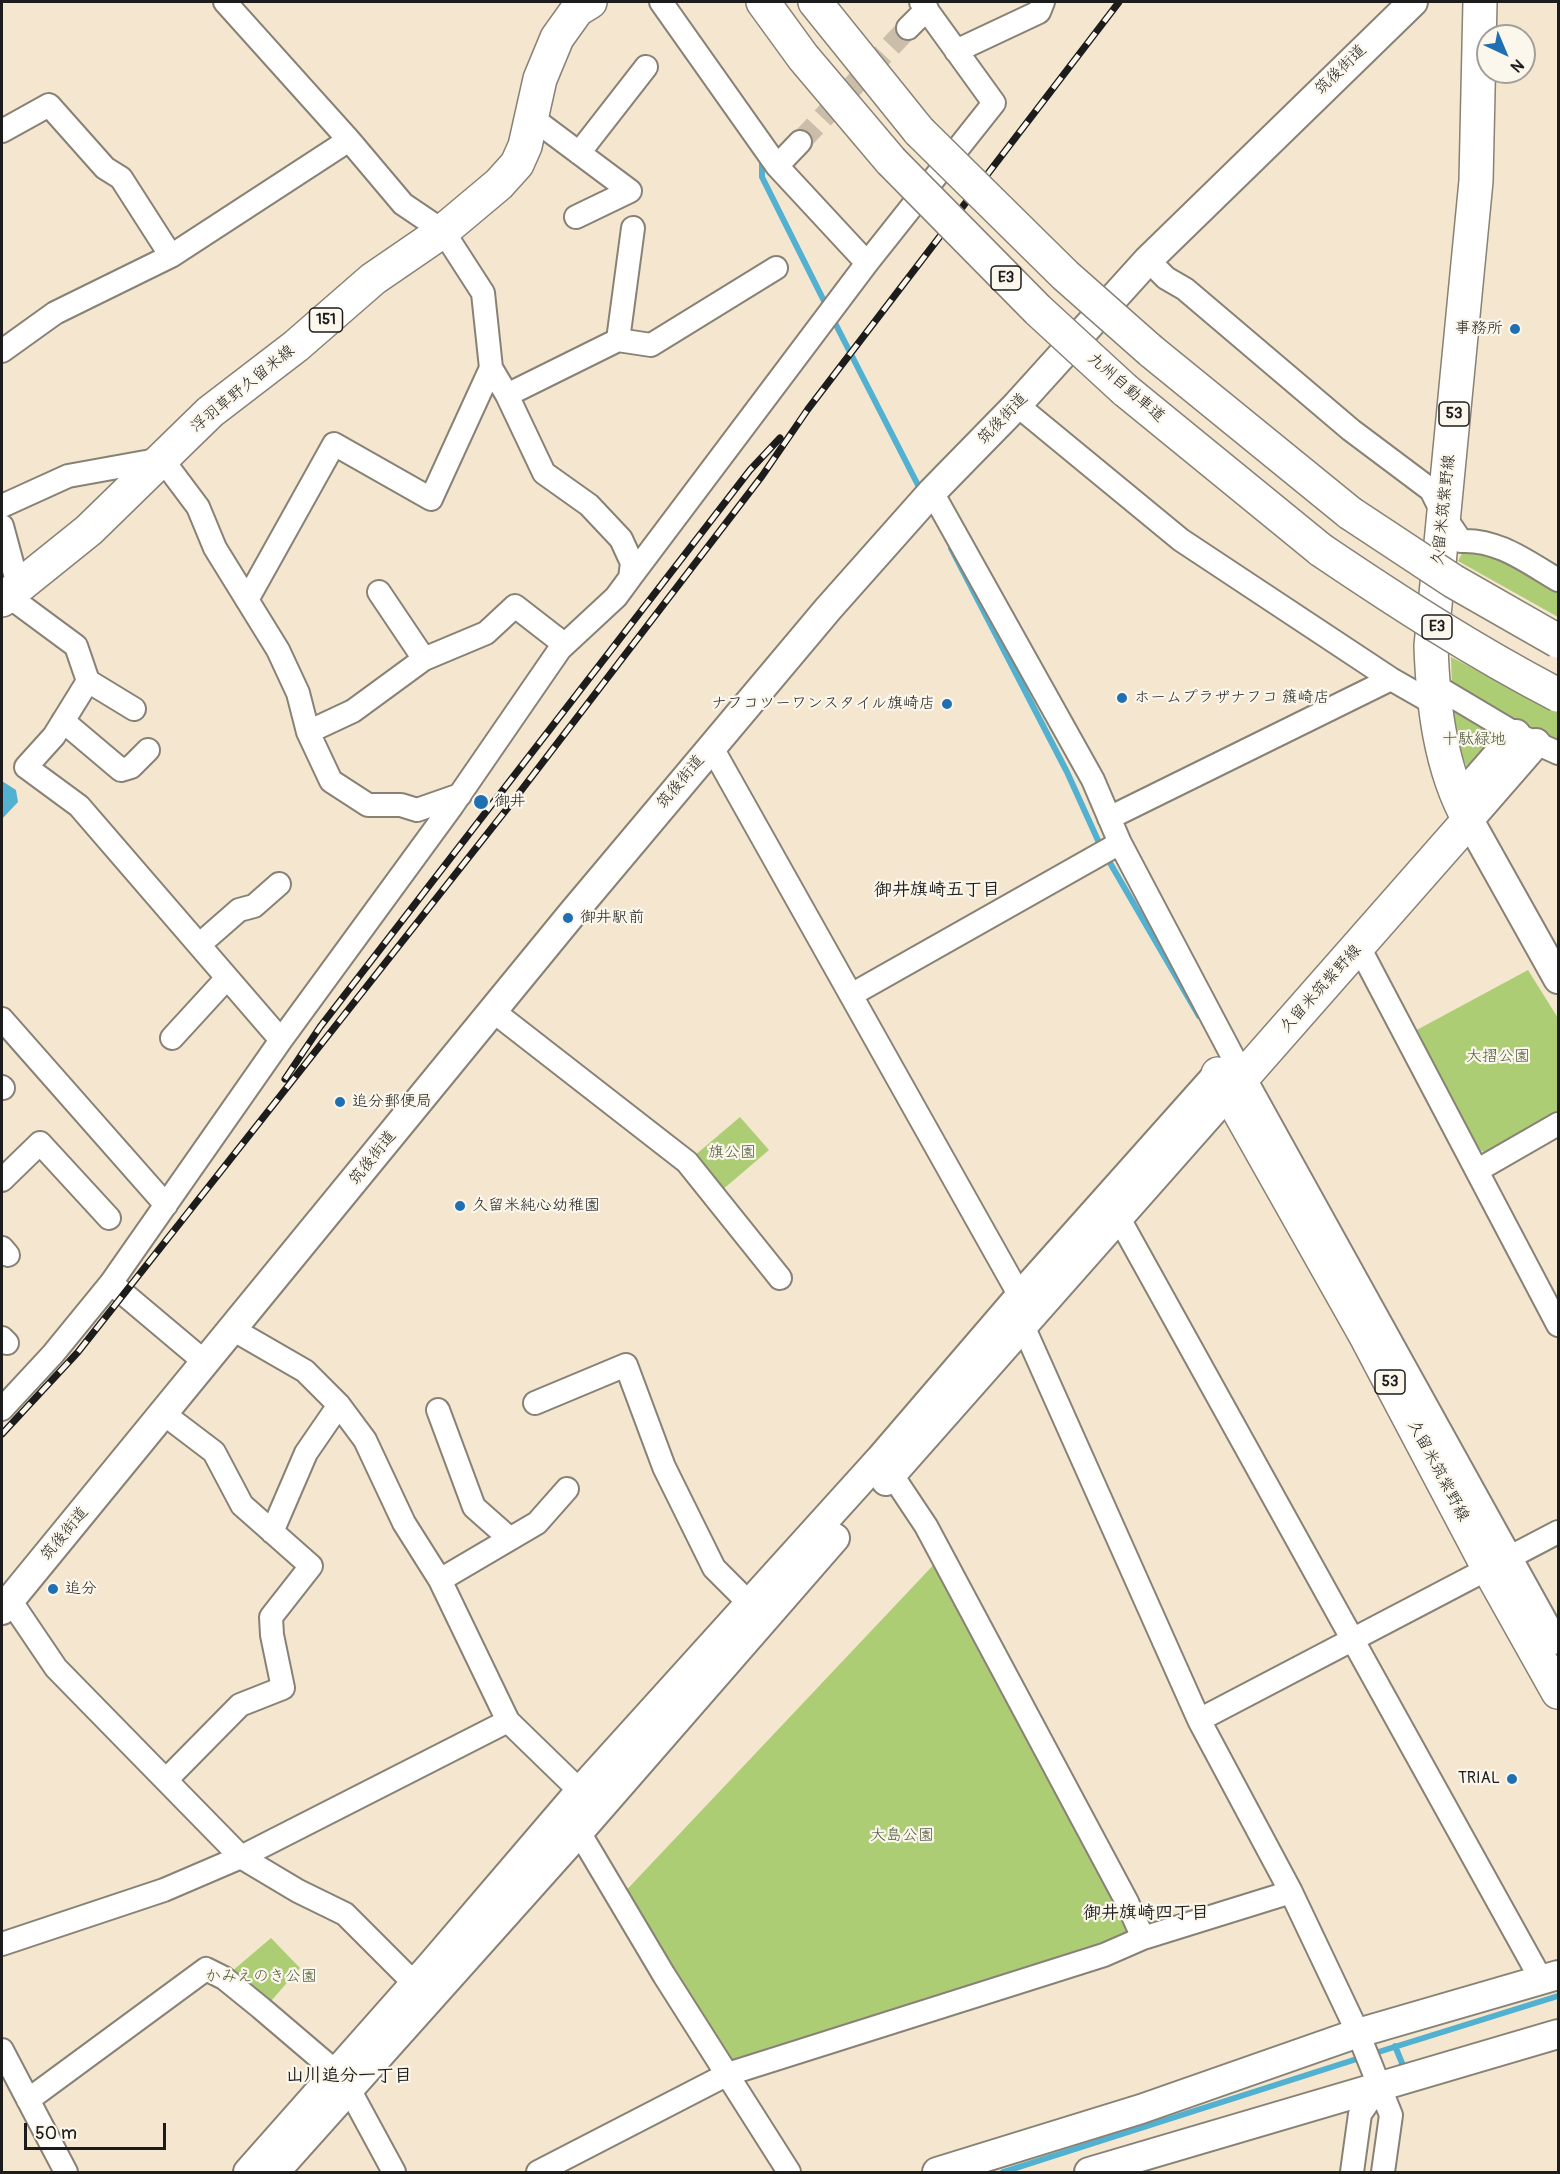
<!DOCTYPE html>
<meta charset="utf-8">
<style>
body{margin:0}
#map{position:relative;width:1560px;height:2174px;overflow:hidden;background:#f5e7cf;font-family:Pangolin,sans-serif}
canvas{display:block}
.frame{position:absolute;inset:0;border:3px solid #1c1c1c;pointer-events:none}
.north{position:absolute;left:1476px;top:24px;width:60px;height:60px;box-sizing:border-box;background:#fbf7ec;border:2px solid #a29f99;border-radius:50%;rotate:136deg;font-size:16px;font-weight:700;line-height:24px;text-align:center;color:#1c1c1c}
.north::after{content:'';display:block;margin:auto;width:21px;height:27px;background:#1f6fb2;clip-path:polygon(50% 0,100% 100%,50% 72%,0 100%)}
.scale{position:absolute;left:24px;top:2123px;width:142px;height:27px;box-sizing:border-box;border:3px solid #1c1c1c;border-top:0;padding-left:8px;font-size:18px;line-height:21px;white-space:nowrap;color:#1c1c1c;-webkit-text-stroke:4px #fbf7ec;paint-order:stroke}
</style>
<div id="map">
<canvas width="1560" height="2174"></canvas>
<div class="frame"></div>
<div class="north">N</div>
<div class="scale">50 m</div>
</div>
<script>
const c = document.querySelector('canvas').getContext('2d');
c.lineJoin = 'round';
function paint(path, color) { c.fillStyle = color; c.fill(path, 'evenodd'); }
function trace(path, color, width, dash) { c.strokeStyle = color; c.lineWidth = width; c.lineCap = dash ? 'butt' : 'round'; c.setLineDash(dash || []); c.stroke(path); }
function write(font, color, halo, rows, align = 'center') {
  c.font = font + ' Pangolin,"Klee One",sans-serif'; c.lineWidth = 4.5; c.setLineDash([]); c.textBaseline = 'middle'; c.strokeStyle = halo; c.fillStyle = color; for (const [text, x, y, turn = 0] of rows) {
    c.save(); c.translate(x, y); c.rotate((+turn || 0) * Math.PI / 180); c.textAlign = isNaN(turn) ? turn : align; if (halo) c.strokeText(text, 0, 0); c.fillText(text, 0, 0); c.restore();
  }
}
paint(new Path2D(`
 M 1485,544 L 1558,590 L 1558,617 L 1458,561 L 1465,548 Z
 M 1451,657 L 1558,712 L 1558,742 L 1452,687 Z
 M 1452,708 L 1501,737 L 1467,767 L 1455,740 Z
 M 1528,970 L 1558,1018 L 1558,1117 L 1488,1154 L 1480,1150 L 1413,1032 Z
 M 740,1117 L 769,1150 L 714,1197 L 687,1162 Z
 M 940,1558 L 1143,1938 L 1104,1955 L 1043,1961 L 728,2074 L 617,1900 Z
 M 271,1938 L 300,1968 L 271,2001 L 261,2008 L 224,1978 Z`), '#adcd75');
paint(new Path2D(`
 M 2,781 L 16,790 L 18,802 L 2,819 Z`), '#52b1d0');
trace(new Path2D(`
 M 762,158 L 762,177 L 827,307
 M 833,319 L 921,491
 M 951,548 L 1067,772 L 1101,847
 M 1106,856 L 1199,1016
 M 1395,2046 L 1402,2063 L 1400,2071
 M 1372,2054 L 1558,1996
 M 1003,2172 L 1363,2057`), '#52b1d0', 6);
trace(new Path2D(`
 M 800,142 L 908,28`), '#cabeab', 22, [22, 11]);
const minor = new Path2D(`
 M 225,2 L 349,140
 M 661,2 L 777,166 L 867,263
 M 908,28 L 927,9
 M 956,51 L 1039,12 L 1043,2
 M 531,117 L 630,191 L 576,217
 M 2,131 L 49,105 L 105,168 L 121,178 L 171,256 L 55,313 L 2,351
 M 579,153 L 646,67
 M 777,166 L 800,142
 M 1148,260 L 1166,278 L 1185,289 L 1351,430 L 1431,490 L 1444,516 L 1461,541 C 1498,539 1527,562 1558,580
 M 618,340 L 633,228
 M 507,395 L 618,340 L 651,345 L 776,268
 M 1017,405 L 1181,540 L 1391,679 L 1433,703
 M 932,492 L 1093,780 L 1120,843 L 1233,1057 L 1558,1643
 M 2,506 L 68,476 L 162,459 L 198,507 L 215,548 L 278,650 L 298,693 L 308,732 L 331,781 L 368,805 L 401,805 L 417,810 L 460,795
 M 2,526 L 19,589
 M 630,578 L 867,263 L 994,103 L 921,2
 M 7,595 L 76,646 L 88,681 L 54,736 L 26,767 L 79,806 L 281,1040
 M 247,600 L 334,444 L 431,499 L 491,368
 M 424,659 L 486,633 L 515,606 L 564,644
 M 88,681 L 134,709
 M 1432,684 L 1516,734 L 1558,753
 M 63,721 L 121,770 L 131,767 L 148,750
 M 308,732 L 353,711 L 424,659 L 379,592
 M 711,746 L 1020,1296 L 1024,1328 L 1199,1720 L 1291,1892 L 1358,2033 L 1391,2115 L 1383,2172
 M 1109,818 L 1391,679
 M 199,945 L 239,910 L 254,906 L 279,884
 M 1359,947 L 1558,1325
 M 851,995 L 1120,843
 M 493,1011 L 687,1162 L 780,1278
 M 2,1019 L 166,1205
 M 172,1038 L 227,978
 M 2,1087 L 3,1088
 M 1478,1170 L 1558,1124
 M 2,1180 L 40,1143 L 109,1218
 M 1111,1204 L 1542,1981
 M 2,1248 L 8,1255
 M 111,1283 L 206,1363
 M 234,1330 L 305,1371 L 339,1405 L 365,1440 L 404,1523 L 440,1580 L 508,1721 L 580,1791 L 579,1832 L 664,1975 L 789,2172
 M 2,1338 L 7,1343
 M 535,1403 L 626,1365 L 664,1467 L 714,1568 L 750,1604
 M 2,1409 L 53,1354 L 111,1283 L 281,1040 L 452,806 L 560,649 L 616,597 L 630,578 L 632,563 L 621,539 L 589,505 L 544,473 L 507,395 L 491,368 L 483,293 L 443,231 L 403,204 L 349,140 L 171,256
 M 438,1410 L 474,1507 L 509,1538
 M 164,1414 L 214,1452 L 242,1505 L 311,1566 L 271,1617 L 272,1635 L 283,1688 L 240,1705 L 166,1780
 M 892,1475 L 926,1526 L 1127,1902 L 1143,1938
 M 272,1532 L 306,1453 L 339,1405
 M 440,1580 L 537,1523 L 567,1489
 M 10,1600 L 56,1668 L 241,1857 L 298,1891 L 345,1914 L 415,1984
 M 1199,1720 L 1558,1532
 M 2,1944 L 164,1890 L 241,1857 L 508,1721
 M 2,2050 L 66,2172
 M 28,2100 L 206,1969 L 224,1978 L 261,2008 L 336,2072 L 349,2089 L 394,2172
 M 538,2172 L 728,2074 L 1104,1955 L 1143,1938 L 1291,1892
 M 1352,2172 L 1360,2114 L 1378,2088`);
const tertiary = new Path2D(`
 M 1536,743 L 1469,820 L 1558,979
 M 1458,800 L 1516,734
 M 886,1481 L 1228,1094
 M 2,1610 L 571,915 L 828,609 L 931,493 L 1017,405 L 1148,260 L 1413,2
 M 248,2172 L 432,1964 L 580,1791 L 880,1459 L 1020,1296 L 1217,1075
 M 275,2172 L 579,1832 L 835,1538
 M 937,2172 L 1141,2109 L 1358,2033 L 1558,1975
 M 1089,2172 L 1558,2034`);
const primary = new Path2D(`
 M 2,600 L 89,530 L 210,412 L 296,346 L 373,279 L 443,231 L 499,184 L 517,164 L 525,146 L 540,79 L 557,38 L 577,10 L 590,2
 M 1218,1074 L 1367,1338 L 1489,1569 L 1558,1692
 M 1228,1094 L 1469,820 C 1440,768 1433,704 1431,646 L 1476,181 L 1480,2`);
const motorway = new Path2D(`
 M 763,2 L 803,57 L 891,161
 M 815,2 L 919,131
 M 1151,351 L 1350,513
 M 1125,390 L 1321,550`);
trace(minor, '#888276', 26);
trace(tertiary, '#888276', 32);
trace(primary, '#888276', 36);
trace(motorway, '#888276', 36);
trace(minor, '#fff', 22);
trace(tertiary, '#fff', 28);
trace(primary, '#fff', 33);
trace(motorway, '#fff', 33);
const rail = new Path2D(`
 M 285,1079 L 320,1027 L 750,470 L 780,438
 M 2,1434 L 78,1352 L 510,805 L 762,476 L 808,409 L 1119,2`);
trace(rail, '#1c1c1c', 7);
trace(rail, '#fbf7ec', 4.5, [14]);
const motorwayBridge = new Path2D(`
 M 919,131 L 1065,275 L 1151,351
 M 891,161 L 1038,310 L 1125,390
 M 1350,513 L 1453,581 L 1558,641
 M 1321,550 C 1398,602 1475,652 1558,695`);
trace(motorwayBridge, '#888276', 36, []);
trace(motorwayBridge, '#fff', 33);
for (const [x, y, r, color] of [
 [1515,329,6,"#1f6fb2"],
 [1122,698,6,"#1f6fb2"],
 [947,704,6,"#1f6fb2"],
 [481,802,8,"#1f6fb2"],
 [568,918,6,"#1f6fb2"],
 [340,1102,6,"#1f6fb2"],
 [460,1206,6,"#1f6fb2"],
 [53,1589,6,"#1f6fb2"],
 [1512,1779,6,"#1f6fb2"]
]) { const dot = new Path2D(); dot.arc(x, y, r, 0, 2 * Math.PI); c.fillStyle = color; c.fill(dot); trace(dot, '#fbf7ec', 2); }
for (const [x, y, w] of [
 [1006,278,30],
 [326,320,33],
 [1454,414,30],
 [1437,627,30],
 [1390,1382,30]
]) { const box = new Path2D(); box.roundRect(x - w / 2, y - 12, w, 24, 4.5); c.fillStyle = '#fbf7ec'; c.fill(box); trace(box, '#1c1c1c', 1.5); }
write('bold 15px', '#1c1c1c', null, [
 ["E3",1006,278],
 ["151",326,320],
 ["53",1454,414],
 ["E3",1437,627],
 ["53",1390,1382]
]);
write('16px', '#1c1c1c', '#fbf7ec', [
 ["筑後街道",1341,70,-44],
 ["九州自動車道",1126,388,41],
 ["浮羽草野久留米線",243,389,-39],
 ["筑後街道",1003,419,-46],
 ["久留米筑紫野線",1444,510,-84],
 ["筑後街道",681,782,-50],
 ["久留米筑紫野線",1321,989,-48],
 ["筑後街道",373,1158,-51],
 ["久留米筑紫野線",1438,1471,62],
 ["筑後街道",65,1534,-50]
]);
write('16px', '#1c1c1c', '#fbf7ec', [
 ["事務所",1503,329,"right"],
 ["ホームプラザナフコ 籏崎店",1134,698],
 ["ナフコツーワンスタイル旗崎店",935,704,"right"],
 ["御井",494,802],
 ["御井駅前",580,918],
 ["追分郵便局",352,1102],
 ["久留米純心幼稚園",472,1206],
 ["追分",65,1589],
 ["TRIAL",1500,1779,"right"]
], 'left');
write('16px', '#4f5a3b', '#fbf7ec', [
 ["十駄緑地",1474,740],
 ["大摺公園",1498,1057],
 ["旗公園",732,1153],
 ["大島公園",902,1836],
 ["かみえのき公園",261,1977]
]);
write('bold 18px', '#1c1c1c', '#fbf7ec', [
 ["御井旗崎五丁目",937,890],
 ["御井旗崎四丁目",1146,1913],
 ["山川追分一丁目",349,2076]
]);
</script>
